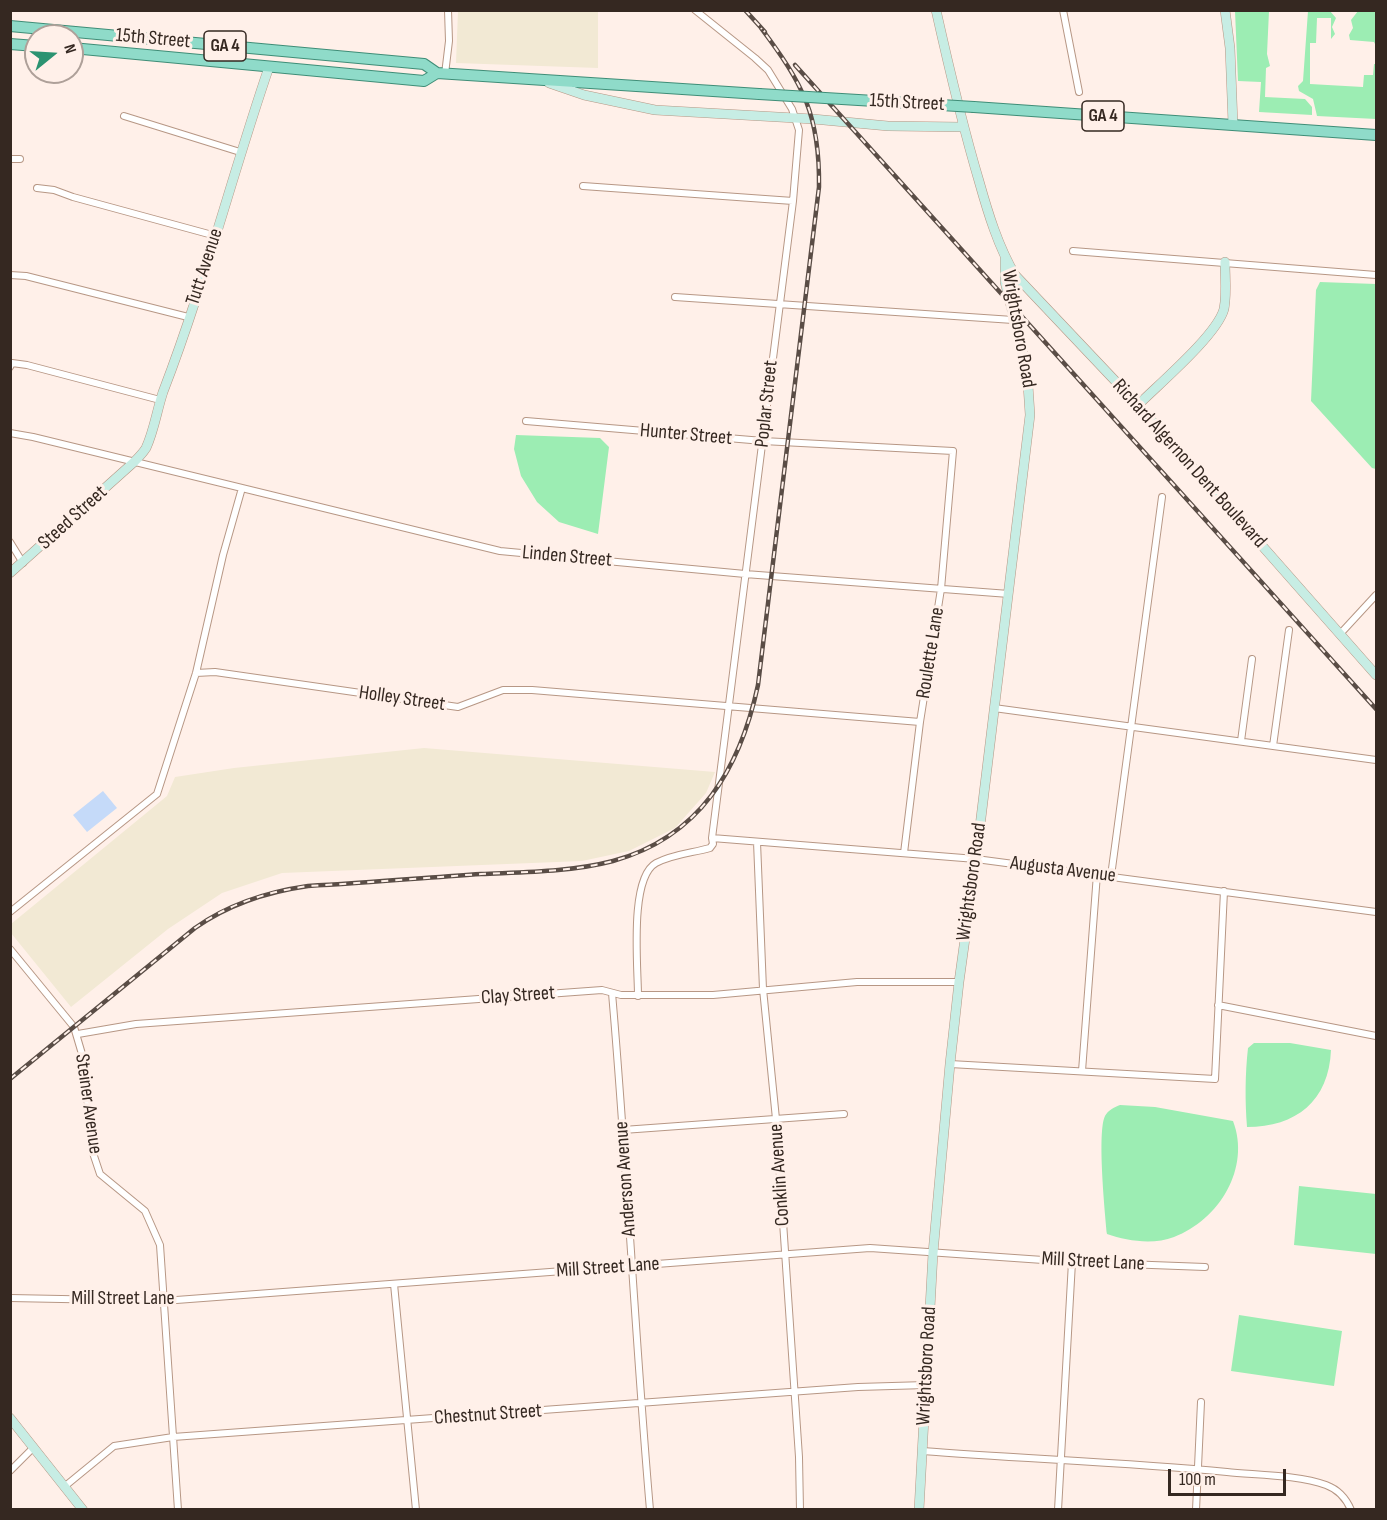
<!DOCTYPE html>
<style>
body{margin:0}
#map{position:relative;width:1387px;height:1520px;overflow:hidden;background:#fff0e9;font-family:"Sofia Sans Condensed",sans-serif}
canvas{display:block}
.frame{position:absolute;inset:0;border:12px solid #352821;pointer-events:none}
.north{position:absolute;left:24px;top:24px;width:60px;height:60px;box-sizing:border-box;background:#fff0e9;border:2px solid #aea099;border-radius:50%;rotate:72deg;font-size:16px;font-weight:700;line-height:24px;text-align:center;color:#352821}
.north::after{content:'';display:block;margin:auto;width:21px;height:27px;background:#2b9371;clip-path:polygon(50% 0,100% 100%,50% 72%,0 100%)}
.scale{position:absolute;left:1168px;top:1469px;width:118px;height:27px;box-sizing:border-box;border:3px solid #352821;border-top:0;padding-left:8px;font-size:18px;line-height:21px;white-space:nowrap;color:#352821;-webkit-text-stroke:4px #fff0e9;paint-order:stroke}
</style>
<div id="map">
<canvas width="1387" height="1520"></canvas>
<div class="frame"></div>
<div class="north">N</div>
<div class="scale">100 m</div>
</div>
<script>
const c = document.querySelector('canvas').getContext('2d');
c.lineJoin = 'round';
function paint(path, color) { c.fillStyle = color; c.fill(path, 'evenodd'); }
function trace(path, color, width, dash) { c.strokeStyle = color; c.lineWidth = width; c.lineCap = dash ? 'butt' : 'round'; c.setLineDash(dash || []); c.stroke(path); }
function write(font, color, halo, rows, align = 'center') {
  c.font = font + ' "Sofia Sans Condensed",sans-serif'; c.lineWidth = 6; c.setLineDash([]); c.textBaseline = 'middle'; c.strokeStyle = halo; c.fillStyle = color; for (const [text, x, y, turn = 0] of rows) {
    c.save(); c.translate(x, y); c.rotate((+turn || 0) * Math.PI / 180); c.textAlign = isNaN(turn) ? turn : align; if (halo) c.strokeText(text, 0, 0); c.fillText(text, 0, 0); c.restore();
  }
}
paint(new Path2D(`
 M 458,11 L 598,11 L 598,68 L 456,63 Z
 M 424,748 L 715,772 L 706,793 L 675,828 L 629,851 L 582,861 L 282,873 L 222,893 L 168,929 L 71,1007 L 11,933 L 11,924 L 167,796 L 175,777 L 234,768 Z`), '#f2e9d4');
paint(new Path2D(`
 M 1235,11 L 1269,11 L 1267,54 L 1270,66 L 1266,68 L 1265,97 L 1305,99 L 1312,107 L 1312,115 L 1259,112 L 1261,82 L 1238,81 Z
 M 1308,11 L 1330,11 L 1336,18 L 1332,27 L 1335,34 L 1331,39 L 1331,18 L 1317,18 L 1316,43 L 1310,43 L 1310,84 L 1363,87 L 1364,75 L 1373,75 L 1374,64 L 1376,64 L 1376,119 L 1317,116 L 1313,99 L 1299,91 L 1298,86 L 1303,81 Z
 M 1358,11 L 1376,11 L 1375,44 L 1374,42 L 1350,40 L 1349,35 L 1353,28 L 1351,20 Z
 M 1320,282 L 1376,284 L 1376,469 L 1372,468 L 1311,401 L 1316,290 Z
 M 516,435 L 600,438 L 609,447 L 598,534 L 559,522 L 537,502 L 521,476 L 514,449 Z
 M 1254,1043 L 1290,1043 L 1331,1050 C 1329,1101 1296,1127 1247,1127 C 1245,1101 1245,1075 1248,1048 Z
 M 1120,1105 L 1155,1107 L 1233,1121 C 1251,1168 1219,1220 1174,1237 C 1153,1245 1127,1241 1107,1234 C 1105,1212 1097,1132 1105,1116 C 1108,1110 1115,1107 1120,1105 Z
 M 1299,1186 L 1376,1194 L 1376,1254 L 1294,1245 Z
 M 1239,1315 L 1342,1331 L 1334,1386 L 1231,1371 Z`), '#9cedb3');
paint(new Path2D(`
 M 103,791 L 117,808 L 87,832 L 73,815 Z`), '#c5daf9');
const street = new Path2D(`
 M 1063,10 L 1079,92
 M 445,74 L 449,41 L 448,10
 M 124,116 L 240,152
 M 10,159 L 20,159
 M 583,186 L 793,201
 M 37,188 L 54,190 L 73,197 L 216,236
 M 1073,251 L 1376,275
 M 10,275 L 26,276 L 188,317
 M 675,297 L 1013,320
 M 10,367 L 12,363 L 27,365 L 160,400
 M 526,421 L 763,441 L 953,451 L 941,589 L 920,722 L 904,853
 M 10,433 L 33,437 L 500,551 L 745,574 L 1009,594
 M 10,542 L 23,563
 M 1340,634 L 1376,595
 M 196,673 L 215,672 L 458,707 L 503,690 L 532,690 L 920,722
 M 994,708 L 1376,760
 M 1241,741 L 1252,659
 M 1273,746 L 1289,630
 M 712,838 L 976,859 L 1376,912
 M 757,842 L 763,989 L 776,1119 L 799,1457 L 800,1510
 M 1111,876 L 1162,497
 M 10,912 L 157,794 L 196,673 L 223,555 L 242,488
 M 10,949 L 74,1027 L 82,1054 L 93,1153 L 100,1174 L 145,1211 L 160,1245 L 178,1510
 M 612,993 C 627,1165 635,1338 650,1510
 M 638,996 C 638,967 629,878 656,863 C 673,854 692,853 710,848 L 713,844 L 712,838 L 793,201 L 799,130 L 792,109 L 768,70 L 755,58 L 695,10
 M 1218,1005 L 1376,1036
 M 78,1034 L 136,1024 L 602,990 L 621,995 L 713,995 L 857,982 L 959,982
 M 950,1064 L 1215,1079 L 1224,891
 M 1082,1071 L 1097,874
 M 623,1130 L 844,1114
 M 394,1284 L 416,1510
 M 10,1298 L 163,1301 L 870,1248 L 1072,1262 L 1205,1267
 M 922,1451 C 1024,1459 1126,1462 1227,1472 C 1256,1475 1299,1475 1326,1485 C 1337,1489 1346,1498 1351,1510
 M 10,1471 L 34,1447
 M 64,1487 L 114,1446 L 173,1437 L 858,1387 L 926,1385
 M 1058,1510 L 1072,1262
 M 1196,1510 L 1201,1402`);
const secondary = new Path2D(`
 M 936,10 C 949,68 962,124 979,181 C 988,213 998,246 1015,275 L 1138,405 L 1376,675
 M 1225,10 L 1230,48 L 1233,124
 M 549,83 L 584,95 L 655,110 L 813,119 L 888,126 L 963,127
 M 1138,405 C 1159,384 1217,335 1224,309 C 1227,294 1225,277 1225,262
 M 10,573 L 134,462 C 138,458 143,453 146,448 C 154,431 157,410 163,392 C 204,286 232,175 269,67
 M 10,1418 L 83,1510
 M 919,1510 L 933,1253 L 950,1064 L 959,982 L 976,859 L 1030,415 L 1027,370 L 1005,282 L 1005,259`);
const primary = new Path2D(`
 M 10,26 L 424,64 L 437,73 L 759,94
 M 10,44 L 36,46
 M 72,48 L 424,81 L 437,73
 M 974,107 L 1376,135`);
trace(street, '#b79785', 8);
trace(secondary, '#b79785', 10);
trace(primary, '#3f8d77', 12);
trace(street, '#fff', 6);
trace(secondary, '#c7ede4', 9);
trace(primary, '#8fdbc9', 10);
const rail = new Path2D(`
 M 745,10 L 765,32
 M 795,65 L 1376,709
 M 10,1079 L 195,928 C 229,904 266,892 308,886 C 365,883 423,878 481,874 C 524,872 571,872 613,861 C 700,837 740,769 758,685 L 819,187 C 820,115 803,84 761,28`);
trace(rail, '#5a4d46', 4.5);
trace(rail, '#fff0e9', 2, [7]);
const primaryBridge = new Path2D(`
 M 759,94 L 974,107`);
trace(primaryBridge, '#3f8d77', 12, []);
trace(primaryBridge, '#8fdbc9', 10);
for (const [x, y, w] of [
 [225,46,42],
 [1103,116,42]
]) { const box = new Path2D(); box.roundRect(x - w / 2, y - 15, w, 30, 4.5); c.fillStyle = '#fff0e9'; c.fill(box); trace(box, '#352821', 1.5); }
write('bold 18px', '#352821', null, [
 ["GA 4",225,46],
 ["GA 4",1103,116]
]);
write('20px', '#352821', '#fff0e9', [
 ["15th Street",153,39,5],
 ["15th Street",907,103,3],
 ["Tutt Avenue",205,267,-72],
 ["Wrightsboro Road",1018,329,80],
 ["Poplar Street",767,404,-84],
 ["Hunter Street",686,435,5],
 ["Richard Algernon Dent Boulevard",1189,464,48],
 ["Steed Street",73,518,-42],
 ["Linden Street",567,557,5],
 ["Roulette Lane",931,653,-81],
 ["Holley Street",402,699,8],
 ["Augusta Avenue",1063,870,7],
 ["Wrightsboro Road",972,882,-82],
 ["Clay Street",518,996,-4],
 ["Steiner Avenue",88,1104,82],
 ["Conklin Avenue",780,1175,-94],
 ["Anderson Avenue",626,1179,-94],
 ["Mill Street Lane",1093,1262,3],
 ["Mill Street Lane",608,1268,-4],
 ["Mill Street Lane",123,1299],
 ["Wrightsboro Road",927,1366,-87],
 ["Chestnut Street",488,1415,-4]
]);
</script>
